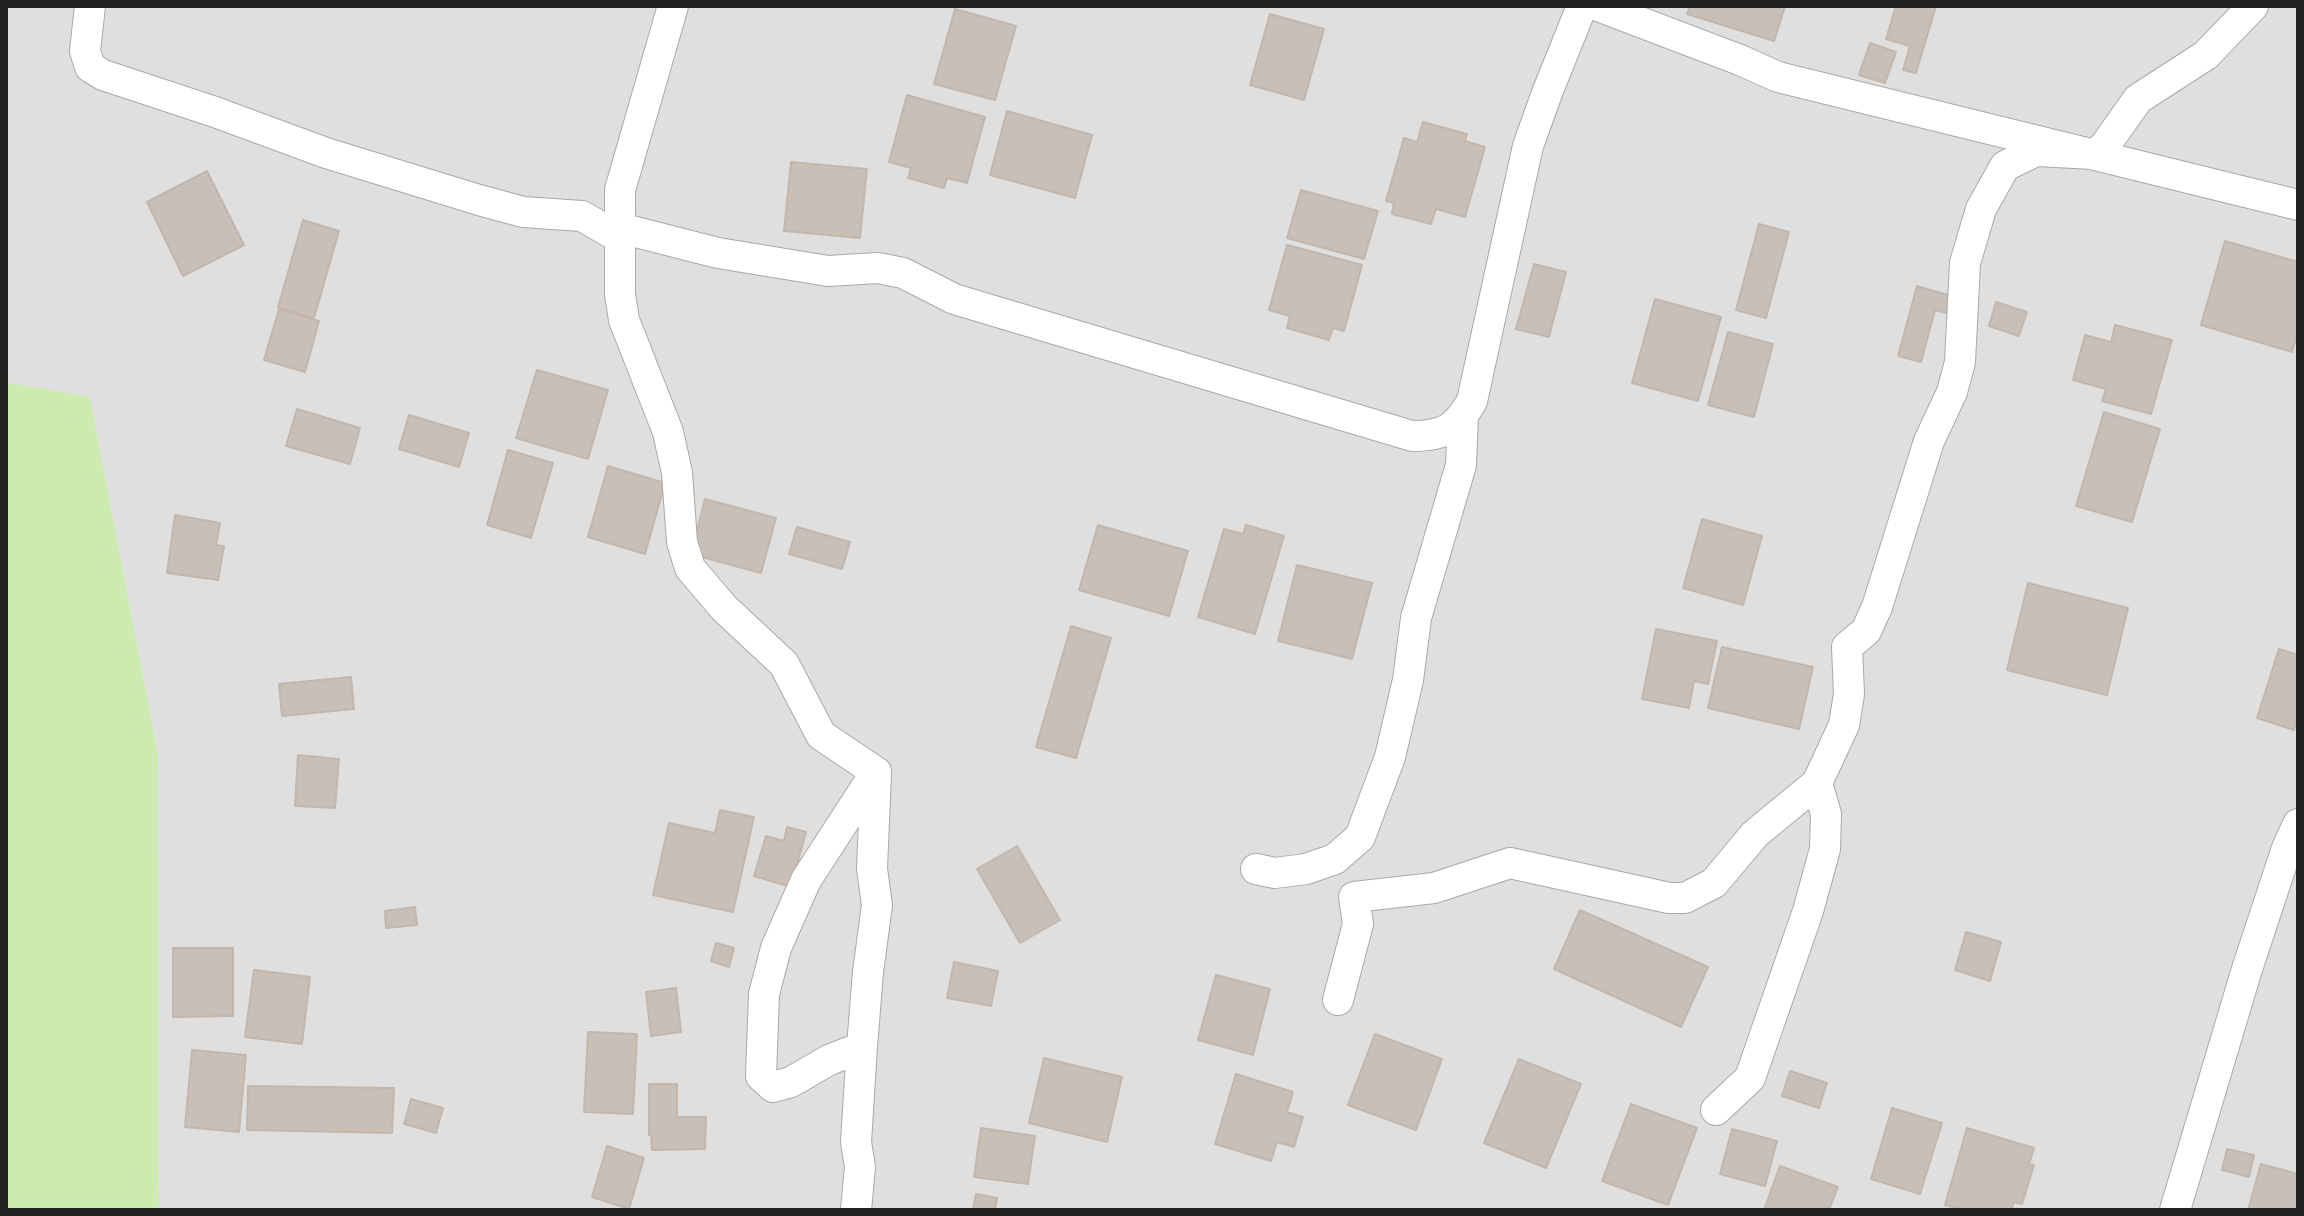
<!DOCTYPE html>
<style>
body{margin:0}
#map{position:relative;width:2304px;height:1216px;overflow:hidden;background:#f2efe9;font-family:"Nunito Sans",sans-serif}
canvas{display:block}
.frame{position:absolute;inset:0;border:8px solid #222;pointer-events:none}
</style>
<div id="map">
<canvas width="2304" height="1216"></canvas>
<div class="frame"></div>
</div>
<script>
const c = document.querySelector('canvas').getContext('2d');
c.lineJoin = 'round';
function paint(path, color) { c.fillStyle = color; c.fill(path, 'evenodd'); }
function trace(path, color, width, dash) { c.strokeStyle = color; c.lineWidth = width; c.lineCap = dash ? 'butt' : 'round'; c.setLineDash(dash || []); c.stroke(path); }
paint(new Path2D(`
 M 6,6 L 2298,6 L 2298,1210 L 159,1210 L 158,754 L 90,398 L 6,382 Z`), '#e0dfdf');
paint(new Path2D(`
 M 6,382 L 90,397 L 158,754 L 159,1210 L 6,1210 Z`), '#cdebb0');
const building = new Path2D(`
 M 1690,6 L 1785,6 L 1774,41 L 1687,14 Z
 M 1896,6 L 1936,6 L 1916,73 L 1903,70 L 1910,46 L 1886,39 Z
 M 955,9 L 1016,26 L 995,100 L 934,84 Z
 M 1270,14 L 1324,29 L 1304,100 L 1250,85 Z
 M 1870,43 L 1896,52 L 1885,83 L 1859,75 Z
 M 907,95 L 985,117 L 967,183 L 947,178 L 944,188 L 908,178 L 911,168 L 889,162 Z
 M 1007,111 L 1092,135 L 1075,198 L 990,175 Z
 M 1423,122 L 1467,134 L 1465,141 L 1485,147 L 1465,217 L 1436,209 L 1431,224 L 1392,214 L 1394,203 L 1386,201 L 1404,138 L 1417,142 Z
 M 791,162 L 867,169 L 860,238 L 784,231 Z
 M 207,171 L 244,245 L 183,276 L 147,202 Z
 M 1301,190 L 1378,211 L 1364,259 L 1287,238 Z
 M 303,220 L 339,231 L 314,318 L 278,307 Z
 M 1759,224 L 1789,232 L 1766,318 L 1736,310 Z
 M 2225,241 L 2298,262 L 2298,331 L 2292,352 L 2201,325 Z
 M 1287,245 L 1362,265 L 1344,331 L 1333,328 L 1329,340 L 1287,328 L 1290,316 L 1269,310 Z
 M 1534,264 L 1566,272 L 1549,337 L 1516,329 Z
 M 1917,286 L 1951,296 L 1946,313 L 1935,310 L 1921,362 L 1898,356 Z
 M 1655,299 L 1721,317 L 1698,401 L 1632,383 Z
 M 1996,302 L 2027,312 L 2019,336 L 1989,326 Z
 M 279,309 L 319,321 L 305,372 L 264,360 Z
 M 2115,325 L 2172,340 L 2151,414 L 2102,401 L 2106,389 L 2073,380 L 2085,335 L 2111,342 Z
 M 1728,332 L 1773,344 L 1754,417 L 1708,405 Z
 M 537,370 L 608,390 L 588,459 L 516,438 Z
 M 297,409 L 360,428 L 350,464 L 286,446 Z
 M 2104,412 L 2160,429 L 2132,522 L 2076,506 Z
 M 409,415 L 469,433 L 459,467 L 399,449 Z
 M 508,450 L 553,463 L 531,538 L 487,525 Z
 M 608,466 L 665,483 L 645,554 L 588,537 Z
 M 705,499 L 776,518 L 761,573 L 691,554 Z
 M 175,515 L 220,523 L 216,545 L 224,546 L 218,580 L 167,573 Z
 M 1702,519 L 1762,536 L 1743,605 L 1683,588 Z
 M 1098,525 L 1188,551 L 1169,616 L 1079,590 Z
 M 1246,525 L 1284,536 L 1255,634 L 1198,617 L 1224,529 L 1243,534 Z
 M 797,527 L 850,542 L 842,569 L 789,554 Z
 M 1297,565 L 1372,583 L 1352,659 L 1278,641 Z
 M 2028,583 L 2128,608 L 2107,695 L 2007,670 Z
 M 1071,626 L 1111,638 L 1076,758 L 1036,747 Z
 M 1656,629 L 1717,641 L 1708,684 L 1694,681 L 1689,708 L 1642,699 Z
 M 1722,647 L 1813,667 L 1799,729 L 1708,708 Z
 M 2279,649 L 2298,655 L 2298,717 L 2294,730 L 2257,718 Z
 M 351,677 L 354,709 L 282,716 L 279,684 Z
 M 298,755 L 339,759 L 335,808 L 295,806 Z
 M 720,810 L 754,817 L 733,912 L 653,895 L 669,823 L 715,833 Z
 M 787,827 L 806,832 L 791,887 L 754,876 L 766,836 L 784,841 Z
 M 1017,846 L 1060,920 L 1020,943 L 977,869 Z
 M 415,907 L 417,925 L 386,928 L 385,911 Z
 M 1580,910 L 1708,967 L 1681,1027 L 1554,969 Z
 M 1966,932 L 2001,942 L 1990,981 L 1955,970 Z
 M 716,943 L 734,948 L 729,967 L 711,961 Z
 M 173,948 L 233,948 L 233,1016 L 173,1017 Z
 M 954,962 L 998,971 L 991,1006 L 947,998 Z
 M 254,970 L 310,977 L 302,1044 L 245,1037 Z
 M 1216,975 L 1270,989 L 1253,1055 L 1198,1040 Z
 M 676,988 L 681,1032 L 651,1036 L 646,992 Z
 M 588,1032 L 637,1034 L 633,1114 L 584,1112 Z
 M 1375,1034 L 1442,1059 L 1416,1130 L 1348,1105 Z
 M 192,1050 L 246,1055 L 239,1132 L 185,1127 Z
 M 1044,1058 L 1122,1077 L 1107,1142 L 1029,1123 Z
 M 1519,1059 L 1581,1084 L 1546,1168 L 1484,1143 Z
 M 1790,1071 L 1827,1083 L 1819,1108 L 1782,1096 Z
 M 1236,1074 L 1293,1092 L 1287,1112 L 1303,1117 L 1294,1147 L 1277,1142 L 1271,1161 L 1215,1144 Z
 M 649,1084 L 677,1084 L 677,1117 L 706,1117 L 705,1149 L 652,1150 L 651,1135 L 649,1135 Z
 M 248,1086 L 394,1088 L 392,1133 L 247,1130 Z
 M 411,1099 L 443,1108 L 436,1133 L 404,1124 Z
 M 1631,1104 L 1697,1128 L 1668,1205 L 1602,1181 Z
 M 1892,1108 L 1942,1123 L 1920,1194 L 1871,1179 Z
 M 981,1128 L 1035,1136 L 1028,1184 L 974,1177 Z
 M 1967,1128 L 2034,1148 L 2029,1164 L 2034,1165 L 2022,1204 L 2014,1202 L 2011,1210 L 1963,1210 L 1945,1205 Z
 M 1732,1129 L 1777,1141 L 1765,1186 L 1720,1174 Z
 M 607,1146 L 644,1158 L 629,1209 L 592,1197 Z
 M 2227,1149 L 2254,1155 L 2249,1177 L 2222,1170 Z
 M 2261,1164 L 2298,1174 L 2298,1210 L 2248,1210 Z
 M 1780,1166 L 1838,1187 L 1829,1210 L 1764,1210 Z
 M 976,1194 L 997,1198 L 995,1210 L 973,1210 Z`);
paint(building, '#c7bfb8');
trace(building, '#c4b6ab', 2);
const minor = new Path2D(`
 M 90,6 L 85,51 L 90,67 L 103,75 L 215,112 L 326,153 L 479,200 L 523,212 L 582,216 L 620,238
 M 673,6 L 620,190 L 620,294 L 624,320 L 668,432 L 677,473 L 682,542 L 690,568 L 724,608 L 784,664 L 821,735 L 876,772
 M 1598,6 L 1740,60 L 1778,77 L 2298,205
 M 620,228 L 718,253 L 828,271 L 878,268 L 903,273 L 954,299 L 1412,436 C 1444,436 1456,429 1472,401 L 1528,146 L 1547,93 L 1582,6
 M 1256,869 L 1275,873 L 1306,869 L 1335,859 L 1360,837 L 1390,757 L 1408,680 L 1416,618 L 1461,465 L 1463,416
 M 1338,1000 L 1358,924 L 1354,897 L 1434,888 L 1510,863 L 1669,898 L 1685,898 L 1714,883 L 1755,834 L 1817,783 L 1844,725 L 1849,694 L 1847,647 L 1866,631 L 1877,607 L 1929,441 L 1952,392 L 1960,362 L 1965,263 L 1981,209 L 2005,166 L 2036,151 L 2094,154 L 2104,147 L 2138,99 L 2206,55 L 2253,6
 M 862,1047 L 829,1060 L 791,1082 L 773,1087 L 761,1076 L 764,994 L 776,948 L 806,880 L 876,772
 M 1716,1110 L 1750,1078 L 1808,911 L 1825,849 L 1826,814 L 1817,783
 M 856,1210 L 860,1167 L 856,1142 L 862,1047 L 868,972 L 877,905 L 872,869 L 876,774
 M 2175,1210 L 2247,969 L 2287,848 L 2298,824`);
trace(minor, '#a9a9a9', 32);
trace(minor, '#fff', 30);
</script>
